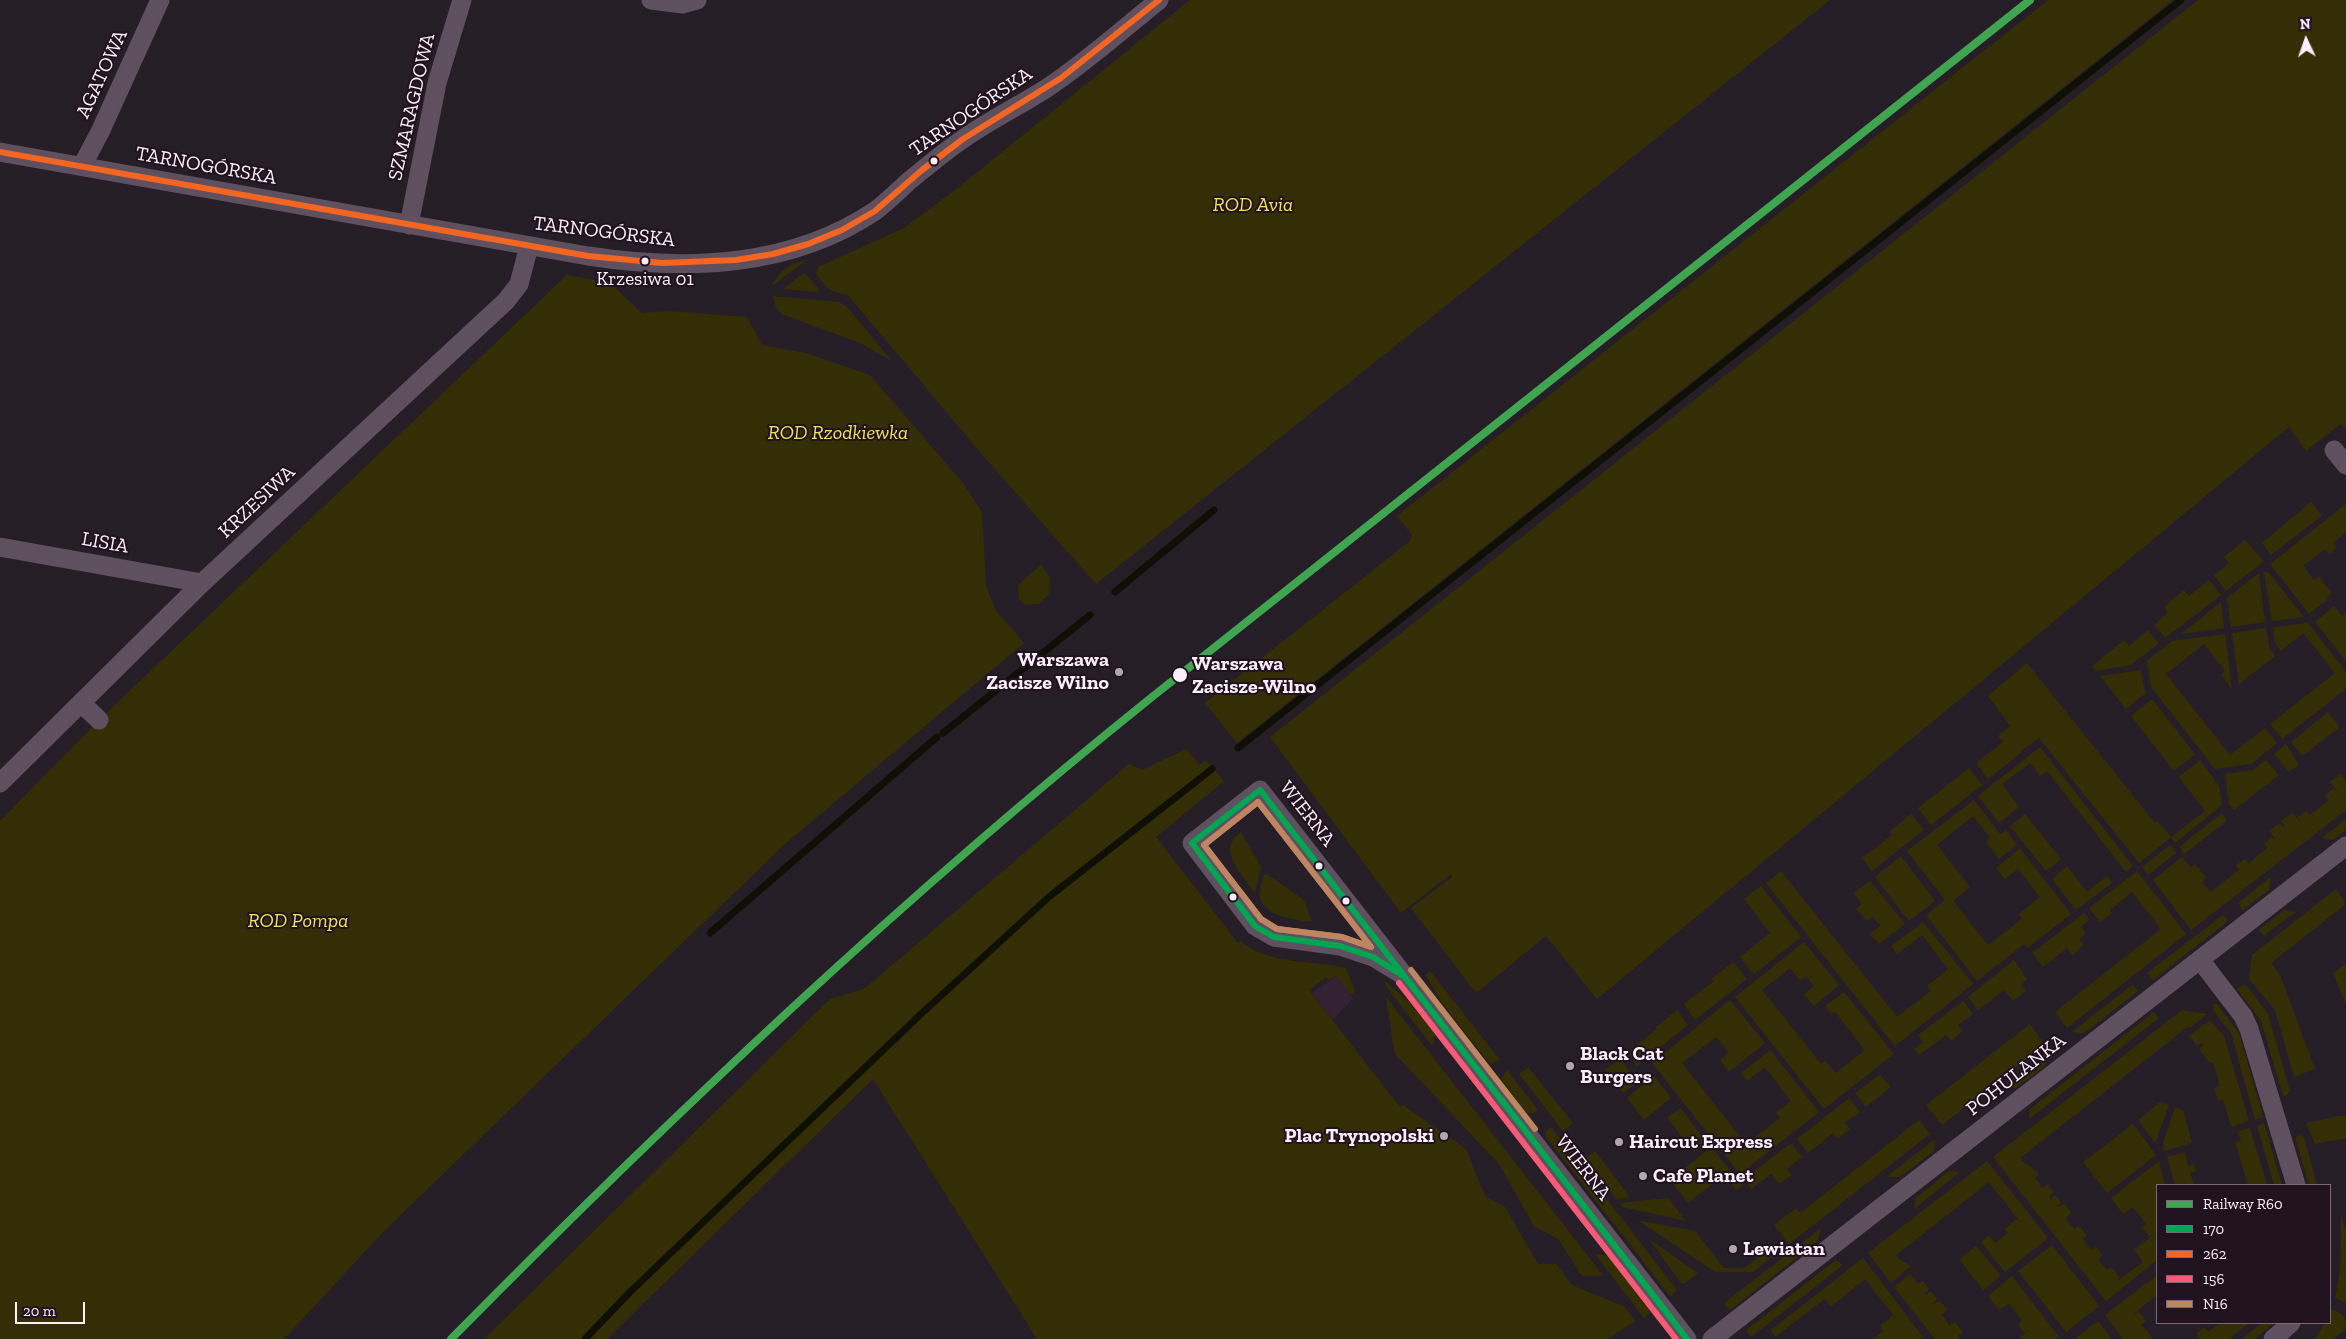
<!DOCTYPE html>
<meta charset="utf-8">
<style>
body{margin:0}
#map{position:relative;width:2346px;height:1339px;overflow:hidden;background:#261e26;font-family:"Zilla Slab",serif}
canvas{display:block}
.legend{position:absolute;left:2156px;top:1184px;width:175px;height:140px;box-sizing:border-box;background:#211220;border:1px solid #786a77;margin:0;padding:6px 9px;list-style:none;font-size:15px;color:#faeffa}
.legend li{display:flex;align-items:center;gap:10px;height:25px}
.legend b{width:25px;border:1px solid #786a77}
.north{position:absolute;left:2281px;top:15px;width:50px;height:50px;-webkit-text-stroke:4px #211220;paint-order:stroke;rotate:357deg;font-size:14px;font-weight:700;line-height:20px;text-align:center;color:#faeffa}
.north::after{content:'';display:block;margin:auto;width:18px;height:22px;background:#faeffa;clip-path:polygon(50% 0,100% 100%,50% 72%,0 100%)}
.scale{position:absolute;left:15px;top:1302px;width:70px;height:22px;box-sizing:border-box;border:2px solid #faeffa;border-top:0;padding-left:6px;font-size:15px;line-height:18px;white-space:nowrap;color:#faeffa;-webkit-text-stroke:4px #211220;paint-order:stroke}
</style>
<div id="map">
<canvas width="2346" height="1339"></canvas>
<ul class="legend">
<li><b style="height:6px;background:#40a550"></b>Railway R60</li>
<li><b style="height:6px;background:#00a651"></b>170</li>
<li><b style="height:6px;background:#f26522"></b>262</li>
<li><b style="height:6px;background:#f75a77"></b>156</li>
<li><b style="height:6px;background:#bb8660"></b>N16</li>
</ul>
<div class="north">N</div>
<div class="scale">20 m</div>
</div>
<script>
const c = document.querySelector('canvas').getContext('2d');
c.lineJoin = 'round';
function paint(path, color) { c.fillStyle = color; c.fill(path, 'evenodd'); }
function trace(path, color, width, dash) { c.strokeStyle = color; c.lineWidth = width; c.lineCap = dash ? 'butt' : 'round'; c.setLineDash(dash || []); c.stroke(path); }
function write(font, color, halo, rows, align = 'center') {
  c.font = font + ' "Zilla Slab",serif'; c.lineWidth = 4; c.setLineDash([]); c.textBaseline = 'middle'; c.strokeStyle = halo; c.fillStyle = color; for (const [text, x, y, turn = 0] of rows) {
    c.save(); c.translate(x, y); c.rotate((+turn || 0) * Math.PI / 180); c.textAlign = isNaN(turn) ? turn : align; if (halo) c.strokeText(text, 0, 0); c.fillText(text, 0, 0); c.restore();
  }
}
paint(new Path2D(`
 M 1336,976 L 1353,998 L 1333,1020 L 1312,993 Z`), '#352134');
paint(new Path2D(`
 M 1190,0 L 1830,0 L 1096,584 L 979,451 L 848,295 C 831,293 826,287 816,274 L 818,267 L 904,228 L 959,187 Z
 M 2048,0 L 2173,0 L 1237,743 L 1205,703 L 1410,541 L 1412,535 L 1397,516 Z
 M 2198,0 L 2346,0 L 2346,430 L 2341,424 L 2306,451 L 2289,427 L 1597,999 L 1546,936 L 1476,993 L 1411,908 L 1452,877 L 1451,874 L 1401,913 L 1270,737 Z
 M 808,259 L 772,286 C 777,271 793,263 808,259 Z
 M 802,274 L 805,274 L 819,289 L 817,292 L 783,289 Z
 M 567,275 L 610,283 L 642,313 L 668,311 L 747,317 L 762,345 L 806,353 L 870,375 L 963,483 L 982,512 L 986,585 L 995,609 L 1024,643 L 786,843 L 383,1232 L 284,1339 L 0,1339 L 0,821 L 99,720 Z
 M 773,296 L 839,302 L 846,306 L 892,361 L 860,343 L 784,315 L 776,308 Z
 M 2311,502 L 2322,516 L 2271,555 L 2262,543 Z
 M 2346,504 L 2346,532 L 2333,543 L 2337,548 L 2329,554 L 2325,549 L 2303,566 L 2314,580 L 2319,577 L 2332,593 L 2327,597 L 2328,599 L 2309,614 L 2270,564 Z
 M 2245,540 L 2264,561 L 2226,591 L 2214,575 L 2229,563 L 2224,557 Z
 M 1041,565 L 1050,578 L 1049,594 L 1039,604 L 1025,605 L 1019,599 L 1018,585 Z
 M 2264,572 L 2268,572 L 2304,617 L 2272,621 Z
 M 2259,573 L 2265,622 L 2231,627 L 2227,598 Z
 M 2209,580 L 2221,595 L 2165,638 L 2154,625 L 2168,613 L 2164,607 L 2184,590 L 2189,596 Z
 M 2221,602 L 2224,628 L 2181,634 Z
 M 2334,606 L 2342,616 L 2346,613 L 2346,661 L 2315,622 Z
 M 2308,623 L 2346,672 L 2346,689 L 2282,739 L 2270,724 L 2335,673 L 2303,633 L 2281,651 L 2275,643 L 2273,627 Z
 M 2266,628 L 2269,647 L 2275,656 L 2239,684 L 2232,633 Z
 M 2148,630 L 2159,643 L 2131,665 L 2096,671 L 2092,666 L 2124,640 L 2129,646 Z
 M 2225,634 L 2232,689 L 2221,675 L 2225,671 L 2204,644 L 2166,674 L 2230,755 L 2265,728 L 2277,743 L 2251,764 L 2215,769 L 2151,687 L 2147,661 L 2172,641 Z
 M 2027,663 L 2155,823 L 2157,821 L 2171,837 L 2205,811 L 2179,777 L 2200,760 L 2219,786 L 2222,805 L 2175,843 L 2171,837 L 2139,863 L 2039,738 L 2021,751 L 2022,752 L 1988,779 L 1976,763 L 2003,742 L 1998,736 L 2010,726 L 1988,696 Z
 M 2141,670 L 2144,689 L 2147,692 L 2126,709 L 2100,676 Z
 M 2152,699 L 2195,754 L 2174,771 L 2131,716 Z
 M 2328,712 L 2340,727 L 2302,756 L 2291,742 Z
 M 2286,744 L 2299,765 L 2289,772 L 2274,754 Z
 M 2040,747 L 2133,866 L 2126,872 L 2047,771 L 2040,776 L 2030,763 L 2002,784 L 2019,807 L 1999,823 L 1978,796 Z
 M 1186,749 L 1199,765 L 1206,760 L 1224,781 L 1156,837 L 1238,943 L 1241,941 C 1268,965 1312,960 1346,968 L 1355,991 L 1351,995 L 1336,976 L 1329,980 L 1326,977 L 1309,990 L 1400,1107 L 1403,1105 L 1466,1149 L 1485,1196 L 1505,1207 L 1538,1264 L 1556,1264 L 1572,1285 L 1625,1307 L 1635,1321 L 1608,1339 L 1037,1339 L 873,1079 L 607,1339 L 484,1339 L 830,999 L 864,989 L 1129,764 L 1142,770 Z
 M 2266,760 L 2279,775 L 2234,810 L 2229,804 L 2225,774 L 2253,770 Z
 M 1969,768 L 1982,785 L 1931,825 L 1918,808 Z
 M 2341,774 L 2346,781 L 2346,810 L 2191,930 L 2153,880 L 2182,857 L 2191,868 L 2195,864 L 2206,878 L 2202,882 L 2211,892 L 2239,870 L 2236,865 L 2245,859 L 2249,863 L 2267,848 L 2264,844 L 2272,837 L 2277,841 L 2269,831 L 2279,823 L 2283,827 L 2285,826 L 2281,821 L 2292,813 L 2300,822 L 2298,817 L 2306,811 L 2310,815 L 2329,800 L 2325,796 L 2333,789 L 2338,792 L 2330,782 Z
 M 1974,800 L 2000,834 L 2006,830 L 2017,845 L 1999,859 L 1986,842 L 1990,838 L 1973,816 L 1937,845 L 1970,887 L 1953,901 L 1988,945 L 2022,919 L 2019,914 L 2040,897 L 2018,869 L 2005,879 L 1996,868 L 2020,848 L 2071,914 L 2027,948 L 2024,944 L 1977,981 L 1926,915 L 1945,900 L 1907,851 Z
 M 2222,813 L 2227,821 L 2184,854 L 2179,847 Z
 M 1911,814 L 1924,830 L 1872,871 L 1862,858 L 1892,835 L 1890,831 Z
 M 2025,814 L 2061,859 L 2046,871 L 2010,826 Z
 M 2346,819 L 2346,830 L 2333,840 L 2322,838 Z
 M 1241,832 L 1261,867 L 1255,893 C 1250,888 1247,882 1243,877 C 1232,862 1222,846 1241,832 Z
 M 2170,845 L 2176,853 L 2148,875 L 2142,867 Z
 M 1901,856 L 1935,901 L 1909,921 L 1875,877 Z
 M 2067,866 L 2087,892 L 2107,876 L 2112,883 L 2076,910 L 2052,879 Z
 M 1781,871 L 1897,1017 L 1931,991 L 1927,986 L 1948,969 L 1922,935 L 1897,954 L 1891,946 L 1923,922 L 1973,984 L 1895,1046 L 1766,883 Z
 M 2137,871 L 2186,934 L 2067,1028 L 2055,1012 L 2161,929 L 2132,892 L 2110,910 L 2112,913 L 2100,922 L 2089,908 Z
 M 1267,874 L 1304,900 L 1312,922 C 1297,920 1265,917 1260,898 C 1258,892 1262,882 1264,875 Z
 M 2271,877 L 2269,890 L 2243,910 L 2238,903 Z
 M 1870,881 L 1905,924 L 1879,944 L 1870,934 L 1880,926 L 1873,917 L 1867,921 L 1856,909 L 1862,904 L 1854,893 Z
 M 1761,886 L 1801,937 L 1754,974 L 1740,957 L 1770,933 L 1744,899 Z
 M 2336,889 L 2346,904 L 2271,963 L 2280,975 L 2315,1069 L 2294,1077 L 2275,1010 L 2249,979 L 2252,955 Z
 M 2284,910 L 2295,912 L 2264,936 L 2259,930 Z
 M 2084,913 L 2089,920 L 2081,927 L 2086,934 L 2079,939 L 2084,945 L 2072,955 L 2067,948 L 2043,967 L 2032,953 Z
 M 2223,915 L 2228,921 L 2153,980 L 2147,973 Z
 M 1804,942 L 1839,985 L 1814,1006 L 1804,994 L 1814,986 L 1806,977 L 1801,981 L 1790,968 L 1762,990 L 1821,1064 L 1825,1061 L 1836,1073 L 1865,1050 L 1835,1012 L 1831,1014 L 1825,1006 L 1844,992 L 1894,1054 L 1824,1109 L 1735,997 Z
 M 2014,960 L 2027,979 L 2021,985 L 2026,991 L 2013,1001 L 2004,990 L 1978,1010 L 1968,997 Z
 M 1733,962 L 1747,979 L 1695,1020 L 1684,1004 L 1714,981 L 1712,978 Z
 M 2346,964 L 2346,1004 L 2333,973 Z
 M 1430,971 L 1500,1060 L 1490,1064 L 1442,1003 L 1426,975 Z
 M 1385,981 L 1410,1003 L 1435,1034 L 1432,1046 L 1385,985 Z
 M 2133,984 L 2138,991 L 2090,1029 L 2082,1033 L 2072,1032 Z
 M 2243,985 L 2247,986 L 2268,1014 L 2290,1091 L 2287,1095 L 2283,1096 L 2261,1021 L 2237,989 Z
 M 1386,997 L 1602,1274 L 1601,1276 L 1582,1276 L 1558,1239 L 1534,1226 L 1499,1164 L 1396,1055 L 1394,1051 Z
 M 1730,1000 L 1765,1043 L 1729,1072 L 1720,1060 L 1729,1052 L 1716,1037 L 1682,1063 L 1746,1144 L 1780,1118 L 1776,1113 L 1791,1101 L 1765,1067 L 1747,1081 L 1741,1073 L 1770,1050 L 1819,1112 L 1740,1174 L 1652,1063 Z
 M 1963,1001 L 1973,1014 L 1958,1025 L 1963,1031 L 1951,1041 L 1946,1035 L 1919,1055 L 1914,1049 L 1923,1042 L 1918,1035 Z
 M 2216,1003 L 2239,1033 L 2263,1117 L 2255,1120 L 2231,1033 L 2213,1011 L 2213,1005 Z
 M 1677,1010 L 1688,1025 L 1637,1066 L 1627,1053 L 1657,1029 L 1656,1027 Z
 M 2182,1010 L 2207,1014 L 2190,1028 L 2189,1026 L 2020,1158 C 2025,1165 2033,1167 2039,1174 L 2035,1178 L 2042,1188 L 2047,1185 L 2054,1192 L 2049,1196 L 2051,1199 L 2055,1195 L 2061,1203 L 2057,1207 L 2065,1204 L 2071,1213 L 2066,1219 L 2074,1229 L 2079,1226 L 2087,1235 L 2083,1239 L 2091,1250 L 2096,1247 L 2103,1255 L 2098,1260 L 2107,1270 L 2111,1267 L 2120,1278 L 2116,1282 L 2143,1262 L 2134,1250 L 2154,1234 L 2149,1236 L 2142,1227 L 2146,1224 L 2133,1207 L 2123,1214 L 2111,1198 L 2159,1161 L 2165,1185 L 2157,1185 L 2157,1260 L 2106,1301 L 1993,1157 Z
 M 2154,1012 L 2159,1018 L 2029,1119 L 2030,1109 Z
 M 2210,1020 L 2224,1036 L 2249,1121 L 2231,1127 L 2223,1099 L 2218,1101 L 2214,1088 L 2220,1086 L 2213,1062 L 2210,1063 L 2199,1049 L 2203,1045 L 2202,1043 L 2197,1046 L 2189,1036 Z
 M 2030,1024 L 2045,1045 L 1942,1125 L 1926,1105 Z
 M 2050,1049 C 2053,1066 2027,1079 2015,1088 L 2002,1087 Z
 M 1620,1059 L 1638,1082 L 1623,1093 L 1605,1070 Z
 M 1528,1067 L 1573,1123 L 1563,1131 L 1519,1074 Z
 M 1507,1070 L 1538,1110 L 1533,1113 L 1527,1113 L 1501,1079 Z
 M 1880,1074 L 1891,1087 L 1866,1107 L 1855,1093 Z
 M 1654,1076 L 1671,1098 L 1644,1120 L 1627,1098 Z
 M 1849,1098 L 1860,1112 L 1845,1123 L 1850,1129 L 1838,1139 L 1833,1133 L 1808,1153 L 1797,1139 Z
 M 2160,1102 L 2169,1105 L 2155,1143 L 2138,1120 Z
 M 2175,1107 L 2183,1110 L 2192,1143 L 2164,1151 L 2163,1143 Z
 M 1680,1108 L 1707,1142 L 1694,1152 L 1667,1118 Z
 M 2339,1116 L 2346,1116 L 2346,1138 L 2315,1144 L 2306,1123 Z
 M 1919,1120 L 1930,1134 L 1789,1244 L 1774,1225 L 1796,1208 L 1800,1213 Z
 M 2264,1123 L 2282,1185 L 2274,1185 L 2257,1126 Z
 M 2133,1124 L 2156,1155 L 2107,1193 L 2083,1162 Z
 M 1551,1127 L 1677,1290 L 1670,1296 L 1546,1137 L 1546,1131 Z
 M 2250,1128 L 2267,1185 L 2248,1185 L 2235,1142 L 2241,1140 L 2238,1131 Z
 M 2300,1135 L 2304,1137 L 2317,1185 L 2309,1185 L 2296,1140 L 2296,1137 Z
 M 1935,1139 L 1934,1151 L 1900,1177 L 1886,1177 Z
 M 1791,1143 L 1802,1157 L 1787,1169 L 1792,1175 L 1779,1184 L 1771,1174 L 1751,1189 L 1744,1179 Z
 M 1711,1147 L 1742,1185 L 1736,1190 L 1724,1175 L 1688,1203 L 1670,1180 Z
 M 1595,1151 L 1630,1197 L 1616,1199 L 1585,1159 Z
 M 2185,1152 L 2188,1166 L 2194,1164 L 2196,1171 L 2190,1173 L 2194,1185 L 2175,1185 L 2167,1157 Z
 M 1987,1161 L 2048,1238 L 2005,1272 L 1981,1242 L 1989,1235 L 1995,1243 L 2008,1233 L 2004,1229 L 2017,1219 L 2021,1223 L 1989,1182 L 1896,1255 L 1899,1259 L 1911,1266 L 1891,1283 L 1868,1253 Z
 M 1949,1171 L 1960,1172 L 1914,1209 L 1915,1199 Z
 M 1668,1198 L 1686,1221 L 1623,1207 L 1620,1203 Z
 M 2341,1215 L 2346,1231 L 2346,1303 L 2335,1298 L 2340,1272 Z
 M 1637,1220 L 1695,1231 L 1724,1268 L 1744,1268 L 1769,1249 L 1774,1255 L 1753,1272 L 1715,1272 Z
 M 1820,1229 L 1818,1241 L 1730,1310 L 1724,1303 Z
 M 1649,1239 L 1698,1273 L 1685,1283 L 1681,1283 Z
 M 2052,1245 L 2099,1306 L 2066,1332 L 2018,1271 Z
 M 1976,1246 L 2001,1276 L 1983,1290 L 1959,1259 Z
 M 1595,1254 L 1608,1256 L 1651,1312 L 1644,1318 Z
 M 1863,1258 L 1923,1337 L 1920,1339 L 1873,1339 L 1883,1331 L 1880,1326 L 1892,1316 L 1897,1320 L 1865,1279 L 1833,1305 L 1830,1306 L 1825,1299 L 1775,1337 L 1771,1330 Z
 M 1836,1260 L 1843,1265 L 1751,1337 L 1746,1330 Z
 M 1910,1274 L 1918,1284 L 1923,1281 L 1929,1289 L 1925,1293 L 1926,1295 L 1931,1291 L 1937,1299 L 1933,1304 L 1940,1301 L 1947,1309 L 1942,1315 L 1950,1326 L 1955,1322 L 1963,1332 L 1958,1336 L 1961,1339 L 1935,1339 L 1894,1287 Z
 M 2157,1275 L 2157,1295 L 2133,1314 L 2139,1312 L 2146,1321 L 2142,1325 L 2153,1339 L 2123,1339 L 2105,1315 Z
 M 2012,1276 L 2059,1337 L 2056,1339 L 2019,1339 L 2029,1330 L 2024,1333 L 2018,1324 L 2022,1320 L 2009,1304 L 1999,1310 L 1988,1296 Z
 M 2331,1309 C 2343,1313 2346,1317 2346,1329 L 2333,1339 L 2315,1339 L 2325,1323 L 2330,1323 Z
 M 2098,1321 L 2112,1339 L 2075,1339 Z
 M 2218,1323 L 2249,1323 L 2229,1339 L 2200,1339 L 2196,1334 L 2204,1327 L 2208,1332 L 2219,1324 Z
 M 2262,1323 L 2274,1323 L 2255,1339 L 2241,1339 Z`), '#342e07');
trace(new Path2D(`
 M 1115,592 L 1214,510
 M 943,733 L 1090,615
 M 1238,748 L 2181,0
 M 710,933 L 937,737
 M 585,1339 L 630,1292 L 922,1013 L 1050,896 L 1212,769`), '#100f05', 7);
trace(new Path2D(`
 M 651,0 L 682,4 L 697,0
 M 0,152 L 588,256 C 686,271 790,268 875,211 C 887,202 898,191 909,181 C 926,167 944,152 963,139 C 990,120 1019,106 1047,88 C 1086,62 1122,30 1159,0
 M 82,166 L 100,132 L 160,0
 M 409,225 L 437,83 L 462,0
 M 2334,450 L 2346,465
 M 0,547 L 202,583
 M 81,703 L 99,720
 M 0,783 L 202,583 L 506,301 L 519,284 L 529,246
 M 2201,961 L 2243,1016 L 2249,1029 L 2296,1185
 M 1406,977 L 1373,957 L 1340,946 L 1274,937 L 1255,926 L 1192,843 L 1260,790 L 1687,1339
 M 1712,1339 L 2346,846
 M 2273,1339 L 2291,1323`), '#5e505e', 19);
trace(new Path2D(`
 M 1260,790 L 1405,977 L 1373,957 L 1340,946 L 1274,937 L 1255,926 L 1192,843 Z
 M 1405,977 L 1528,1134
 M 1405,977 L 1528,1134
 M 1528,1134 L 1665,1310 L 1687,1339 Z`), '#00a651', 6);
trace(new Path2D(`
 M 0,152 L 588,256 L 662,263 L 736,260 L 773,254 L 808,244 L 842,230 L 875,211 L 922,170 L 963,139 L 1061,78 L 1159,0`), '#f26522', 6);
trace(new Path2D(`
 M 1258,802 L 1371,947 L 1342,937 L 1277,929 L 1261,919 L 1204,845 Z
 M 1399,983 L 1676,1339`), '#f75a77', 6);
trace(new Path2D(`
 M 1258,802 L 1371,947 L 1342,937 L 1277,929 L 1261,919 L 1204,845 Z
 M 1411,970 L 1535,1129`), '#bb8660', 6);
trace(new Path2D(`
 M 451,1339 C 674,1113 904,896 1152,697 L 2030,0`), '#40a550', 8);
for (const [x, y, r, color] of [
 [934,161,4.5,"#faeffa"],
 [645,261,4.5,"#faeffa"],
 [1119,672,5,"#b0a6b0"],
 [1180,675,8,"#faeffa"],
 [1319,866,4.5,"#faeffa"],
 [1233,897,4.5,"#faeffa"],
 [1346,901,4.5,"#faeffa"],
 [1570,1066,5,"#b0a6b0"],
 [1444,1136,5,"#b0a6b0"],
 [1619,1142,5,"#b0a6b0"],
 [1643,1176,5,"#b0a6b0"],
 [1733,1249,5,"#b0a6b0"]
]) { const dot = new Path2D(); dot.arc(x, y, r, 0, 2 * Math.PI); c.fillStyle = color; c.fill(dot); trace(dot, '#211220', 2); }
write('19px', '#faeffa', '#211220', [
 ["Krzesiwa 01",645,280]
]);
write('20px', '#faeffa', '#211220', [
 ["AGATOWA",102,74,-65],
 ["SZMARAGDOWA",412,107,-77],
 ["TARNOGÓRSKA",971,112,-34],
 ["TARNOGÓRSKA",206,166,10],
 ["TARNOGÓRSKA",604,232,7],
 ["KRZESIWA",257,502,-43],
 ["LISIA",105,543,10],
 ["WIERNA",1307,814,52],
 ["POHULANKA",2016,1075,-38],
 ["WIERNA",1583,1168,52]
]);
write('italic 20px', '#f0e356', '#211220', [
 ["ROD Avia",1253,205],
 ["ROD Rzodkiewka",838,433],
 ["ROD Pompa",298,921]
]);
write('bold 20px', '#faeffa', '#211220', [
 ["Warszawa",1109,660,"right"],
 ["Zacisze Wilno",1109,683,"right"],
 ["Black Cat",1580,1054],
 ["Burgers",1580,1077],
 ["Plac Trynopolski",1434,1136,"right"],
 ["Haircut Express",1629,1142],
 ["Cafe Planet",1653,1176],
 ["Lewiatan",1743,1249]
], 'left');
write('bold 20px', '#faeffa', '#211220', [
 ["Warszawa",1192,664],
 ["Zacisze-Wilno",1192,687]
], 'left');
</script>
